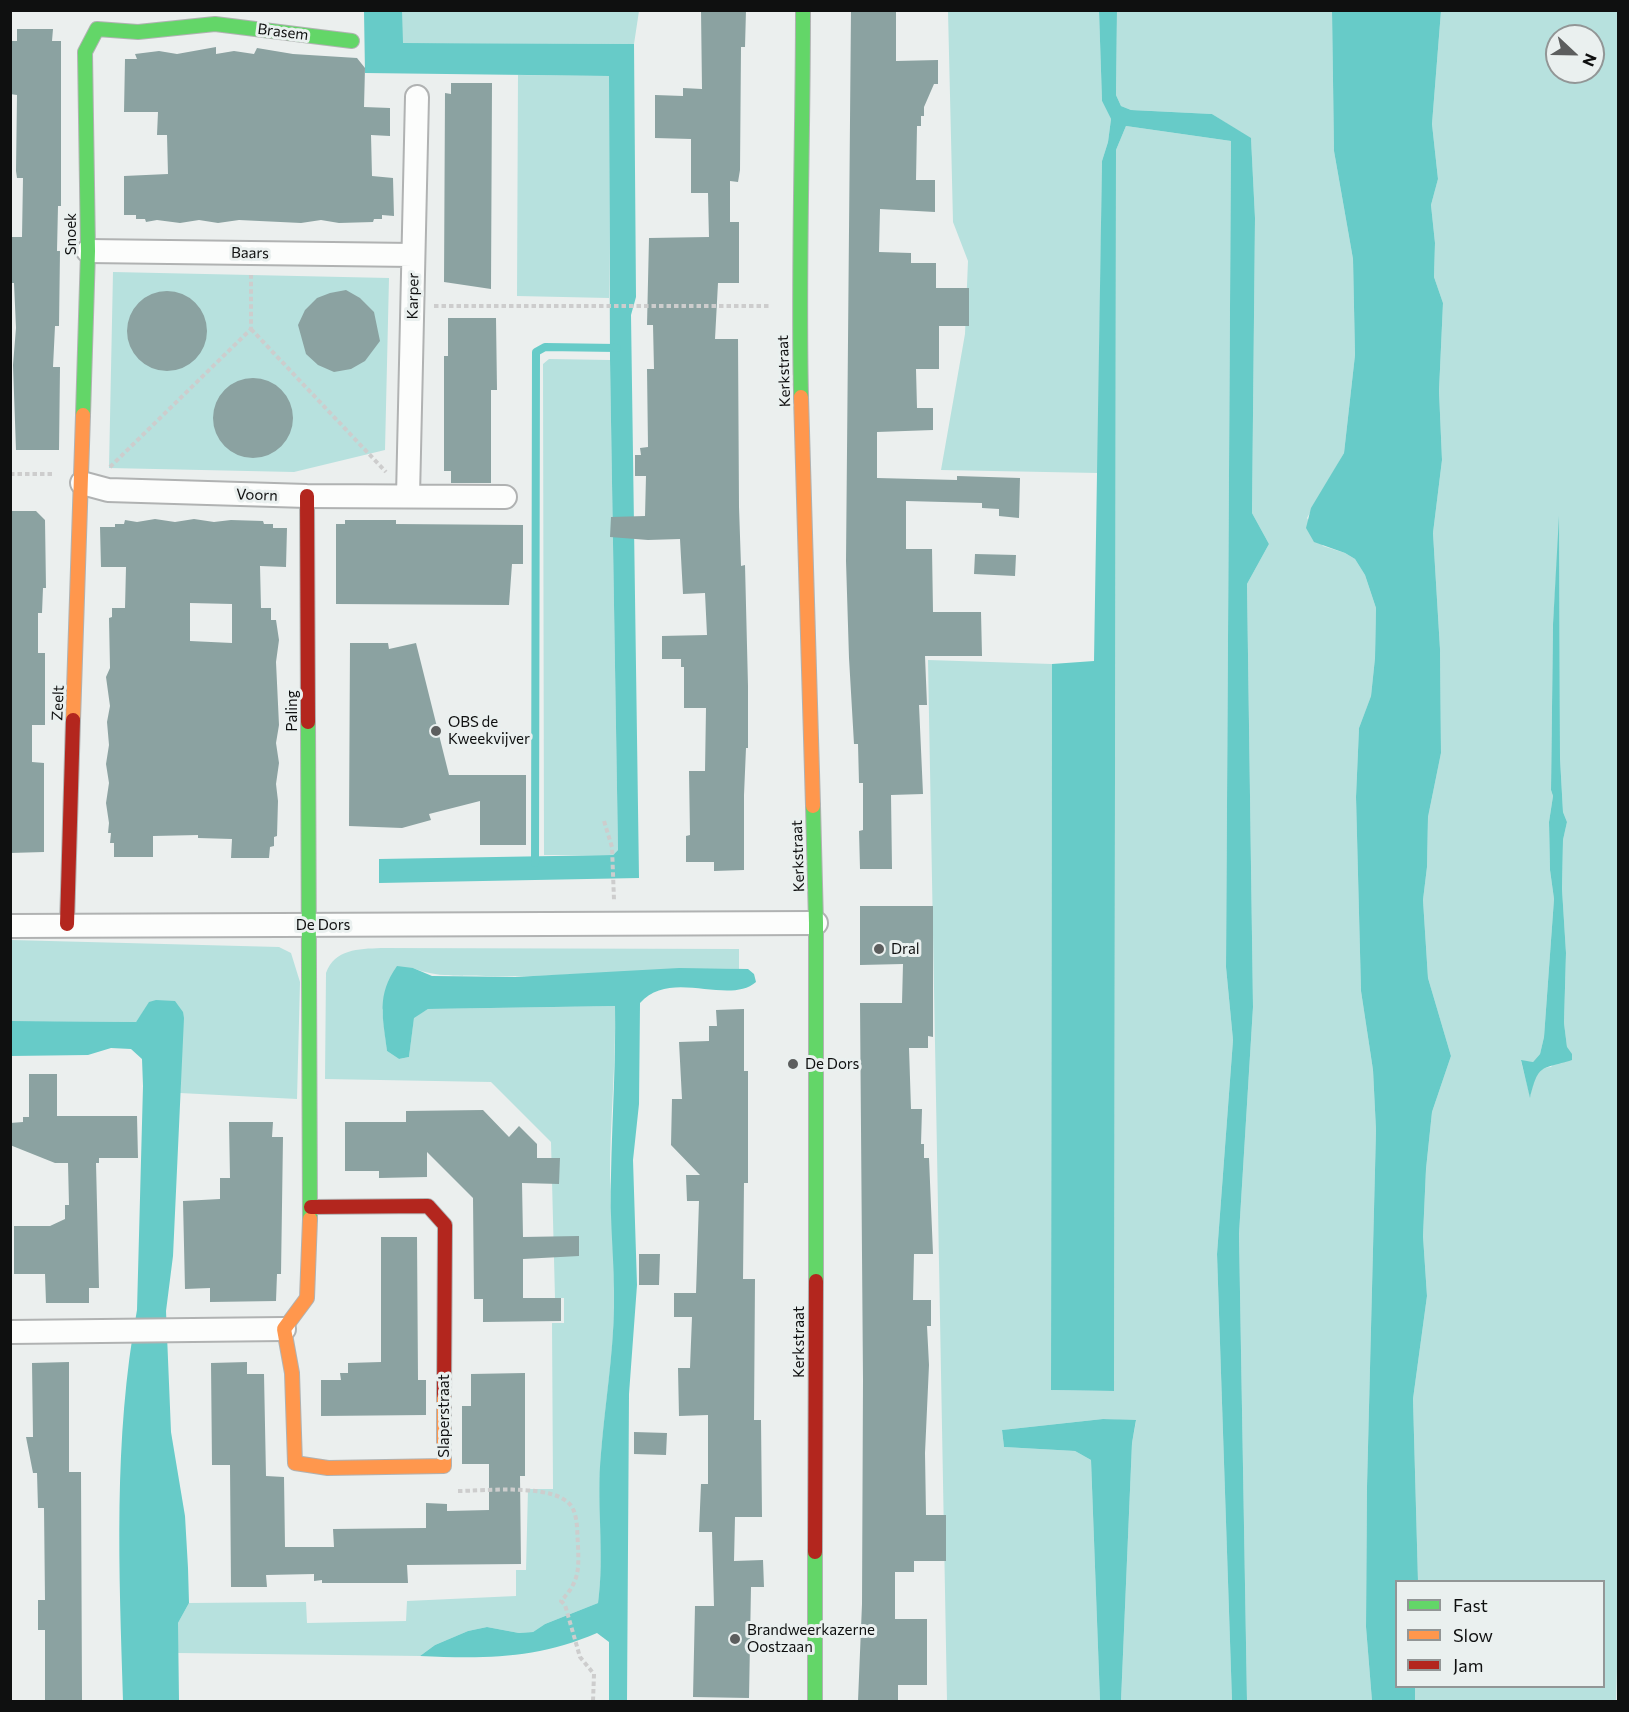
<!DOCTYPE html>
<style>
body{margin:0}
#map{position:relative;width:1629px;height:1712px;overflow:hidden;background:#ebefee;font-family:Commissioner,sans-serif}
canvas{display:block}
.frame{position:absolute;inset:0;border:12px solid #0f1010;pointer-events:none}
.legend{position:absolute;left:1395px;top:1580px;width:210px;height:108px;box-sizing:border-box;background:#eaf0ef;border:2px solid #929696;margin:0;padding:8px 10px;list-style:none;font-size:18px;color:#0f1010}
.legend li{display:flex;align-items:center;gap:12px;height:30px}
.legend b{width:30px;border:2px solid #929696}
.north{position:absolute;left:1545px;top:24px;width:60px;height:60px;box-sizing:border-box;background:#eaf0ef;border:2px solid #929696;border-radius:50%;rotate:112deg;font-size:16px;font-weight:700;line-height:24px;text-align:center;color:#0f1010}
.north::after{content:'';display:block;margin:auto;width:21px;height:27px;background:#5c5e5e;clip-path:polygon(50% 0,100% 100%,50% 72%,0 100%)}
</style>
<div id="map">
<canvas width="1629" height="1712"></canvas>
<div class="frame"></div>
<ul class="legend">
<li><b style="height:8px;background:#63d668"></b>Fast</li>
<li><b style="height:8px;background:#ff974d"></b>Slow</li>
<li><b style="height:8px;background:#b3261e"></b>Jam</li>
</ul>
<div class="north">N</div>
</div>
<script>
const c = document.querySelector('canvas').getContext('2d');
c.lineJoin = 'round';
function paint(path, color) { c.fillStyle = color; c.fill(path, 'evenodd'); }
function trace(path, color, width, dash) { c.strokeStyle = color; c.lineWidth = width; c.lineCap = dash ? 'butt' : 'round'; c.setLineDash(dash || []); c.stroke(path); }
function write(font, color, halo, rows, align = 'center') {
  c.font = font + ' Commissioner,sans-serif'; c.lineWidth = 6; c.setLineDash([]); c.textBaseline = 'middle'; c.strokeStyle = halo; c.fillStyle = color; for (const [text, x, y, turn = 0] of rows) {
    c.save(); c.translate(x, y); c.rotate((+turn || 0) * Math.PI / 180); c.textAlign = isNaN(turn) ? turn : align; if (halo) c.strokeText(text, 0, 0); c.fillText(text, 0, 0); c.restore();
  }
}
paint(new Path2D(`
 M 402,11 L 639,11 L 634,44 L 402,43 Z
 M 948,11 L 1099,11 L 1102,101 L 1111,119 L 1108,142 L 1102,161 L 1098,473 L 941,470 L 965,334 L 968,261 L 953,222 Z
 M 1117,11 L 1332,11 L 1334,151 L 1353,259 L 1355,355 L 1344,453 L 1307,518 L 1323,546 L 1345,553 L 1355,559 L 1365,575 L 1376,608 L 1375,658 L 1371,696 L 1359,728 L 1356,797 L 1361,991 L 1373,1070 L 1376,1130 L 1367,1486 L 1366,1627 L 1372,1701 L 1247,1701 L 1239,1234 L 1253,1007 L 1247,584 L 1269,544 L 1252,513 L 1255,218 L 1251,139 L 1212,114 L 1131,110 L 1121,106 L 1116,95 Z
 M 1441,11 L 1618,11 L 1618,1637 L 1616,1701 L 1415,1702 L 1415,1687 L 1604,1686 L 1604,1582 L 1418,1581 L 1413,1399 L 1427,1296 L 1423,1236 L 1426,1169 L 1432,1112 L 1451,1056 L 1428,978 L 1423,900 L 1427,867 L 1428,817 L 1441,753 L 1440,649 L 1433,533 L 1442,460 L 1439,391 L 1443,303 L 1434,277 L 1435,243 L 1431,205 L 1438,179 L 1432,124 ZM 1557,36 L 1593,36 L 1593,72 L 1557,72 ZM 1559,533 L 1560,758 L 1563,812 L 1567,822 L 1563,840 L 1562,889 L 1566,953 L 1564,1023 L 1567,1047 L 1551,1067 C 1535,1067 1534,1082 1530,1096 L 1521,1061 L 1533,1062 L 1540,1054 L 1544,1037 L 1554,899 L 1550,870 L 1549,822 L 1553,796 L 1551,790 L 1553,624 Z
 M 518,75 L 609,76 L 609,298 L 517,296 Z
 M 1126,126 L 1231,141 L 1226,967 L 1233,1040 L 1217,1254 L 1232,1701 L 1121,1701 L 1132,1443 L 1136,1421 L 1103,1419 L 1002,1430 L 1004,1447 L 1075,1451 L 1091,1460 L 1100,1701 L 947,1701 L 928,660 L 1052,664 L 1051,1390 L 1114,1391 L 1116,150 Z
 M 113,272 L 389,278 L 385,450 L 294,472 L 109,468 Z
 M 549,359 L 610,360 L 618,850 L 613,855 L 544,855 L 543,364 Z
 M 11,940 L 279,947 L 291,953 L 300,982 L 297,1099 L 180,1093 L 181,1059 L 150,1002 L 136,1022 L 11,1021 Z
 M 381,948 L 739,949 L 739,969 C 655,967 570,978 486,976 C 460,975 437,978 413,968 L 382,1010 L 387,1051 L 399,1059 L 409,1057 L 414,1017 L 428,1009 L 615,1006 C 616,1064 610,1121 610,1178 C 611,1222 615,1266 614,1310 C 613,1358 605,1406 601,1454 C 597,1504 605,1555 598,1603 L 545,1624 L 533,1632 L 519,1633 L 487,1627 L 468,1631 L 435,1645 L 420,1656 L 178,1653 L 178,1623 L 189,1603 L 306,1602 L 307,1623 L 406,1621 L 407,1601 L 516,1596 L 516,1570 L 526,1570 L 528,1489 L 553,1489 L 552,1323 L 564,1323 L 564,1298 L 555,1298 L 551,1142 L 491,1082 L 325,1079 L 326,973 C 335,949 358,949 381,948 Z`), '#b7e1de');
paint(new Path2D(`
 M 1117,10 L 1116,95 L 1121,106 L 1131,110 L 1212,114 L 1251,138 L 1255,218 L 1252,513 L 1269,544 L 1247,584 L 1253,1007 L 1239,1234 L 1247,1701 L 1232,1701 L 1217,1254 L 1233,1040 L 1226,967 L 1231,141 L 1126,126 L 1116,150 L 1114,1391 L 1051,1390 L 1052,664 L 1094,661 L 1102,161 L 1108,142 L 1111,119 L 1102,101 L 1099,11 Z
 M 364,11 L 402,11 L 403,43 L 634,44 L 636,297 L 631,315 L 639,878 L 379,883 L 379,859 L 613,855 L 618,850 L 610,360 L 609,76 L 365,73 Z
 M 1332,11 L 1441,11 L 1432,124 L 1438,179 L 1431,205 L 1435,243 L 1434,277 L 1443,303 L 1439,391 L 1442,460 L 1433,533 L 1440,649 L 1441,753 L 1428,817 L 1427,867 L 1423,900 L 1428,978 L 1451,1056 L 1432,1112 L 1426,1169 L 1423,1236 L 1427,1296 L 1413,1399 L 1418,1581 L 1396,1582 L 1396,1686 L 1415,1687 L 1415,1701 L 1372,1701 L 1366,1627 L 1367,1486 L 1376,1130 L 1373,1070 L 1361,991 L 1356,797 L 1359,728 L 1371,696 L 1375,658 L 1376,608 L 1365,575 L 1355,559 L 1345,553 L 1314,542 L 1306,528 L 1311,508 L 1344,453 L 1355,355 L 1353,259 L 1334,151 Z
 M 1559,516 L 1560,758 L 1563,812 L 1567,822 L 1563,840 L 1562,889 L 1566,953 L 1564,1023 L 1567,1047 L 1572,1054 L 1572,1060 C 1540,1070 1539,1063 1530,1098 L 1521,1060 L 1533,1062 L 1540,1054 L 1544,1037 L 1554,899 L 1550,870 L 1549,822 L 1553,796 L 1551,790 L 1553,624 Z
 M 397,966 L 413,968 L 432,976 L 515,977 L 679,968 L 748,969 L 754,974 L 756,982 C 728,1006 671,968 640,1003 L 639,1104 L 633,1160 L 637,1285 L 629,1394 L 627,1701 L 609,1701 L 609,1642 L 597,1633 C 537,1659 484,1659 420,1656 L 435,1645 L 468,1631 L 487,1627 L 519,1633 L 533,1632 L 545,1624 L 598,1603 C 605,1554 596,1503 601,1453 C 605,1404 613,1357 614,1308 C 615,1263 609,1219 611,1175 C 612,1119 616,1063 615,1006 L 428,1009 L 414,1018 L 409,1057 L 399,1059 L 387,1051 C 383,1016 376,996 397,966 Z
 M 156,1000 L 175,1001 L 183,1012 L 184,1018 L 173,1256 L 166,1311 L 171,1432 L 185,1516 L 188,1568 L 189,1603 L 178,1623 L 179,1701 L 123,1701 C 119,1572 113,1439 137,1310 L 143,1086 L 142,1059 L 131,1049 L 111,1048 L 88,1055 L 11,1056 L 11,1021 L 136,1022 L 149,1002 Z
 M 1103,1419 L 1136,1420 L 1132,1443 L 1121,1701 L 1100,1701 L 1091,1460 L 1075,1451 L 1004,1447 L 1002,1430 Z`), '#67cbc8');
trace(new Path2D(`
 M 535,863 L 536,352 L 545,347 L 617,348`), '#67cbc8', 8);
paint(new Path2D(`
 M 701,10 L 746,10 L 745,47 L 741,47 L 740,170 L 738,182 L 730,181 L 730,222 L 739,222 L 739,283 L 718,283 L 715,339 L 738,339 L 739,507 L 741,566 L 745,565 L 748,686 L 748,748 L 746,748 L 744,795 L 744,870 L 714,871 L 714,862 L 686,862 L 686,836 L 690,835 L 689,771 L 705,771 L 706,708 L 684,708 L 684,667 L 681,667 L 681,659 L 662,659 L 662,636 L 707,635 L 705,593 L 683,594 L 680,539 L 648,540 L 610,537 L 611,517 L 645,516 L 646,476 L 635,476 L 635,455 L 641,455 L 640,448 L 648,447 L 647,369 L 654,369 L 653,325 L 647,325 L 649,238 L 709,237 L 708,193 L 691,193 L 691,139 L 655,138 L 655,95 L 683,96 L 683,88 L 702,89 Z
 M 851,10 L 896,10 L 896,61 L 938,60 L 938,84 L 934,84 L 924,107 L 924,116 L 921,116 L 921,126 L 917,126 L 916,180 L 935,180 L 935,212 L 880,209 L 879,252 L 911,253 L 911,263 L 936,263 L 936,288 L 969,288 L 969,326 L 939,326 L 939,369 L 916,369 L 917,408 L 933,408 L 933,430 L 877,432 L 877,478 L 957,480 L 957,476 L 1020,478 L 1019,518 L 999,516 L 999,509 L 982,508 L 982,503 L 906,501 L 906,549 L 932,549 L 933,612 L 981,612 L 982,656 L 925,656 L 927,705 L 919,705 L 923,794 L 891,795 L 892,869 L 860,869 L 859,831 L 863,830 L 863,783 L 859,783 L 858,744 L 854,744 L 849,658 L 846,561 Z
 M 17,29 L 53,29 L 52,41 L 61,41 L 61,206 L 58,206 L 57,251 L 60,251 L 59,326 L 55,326 L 53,367 L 60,367 L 59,450 L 16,450 L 13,365 L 16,328 L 14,283 L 10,283 L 10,237 L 22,237 L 23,178 L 17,178 L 16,171 L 17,95 L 10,94 L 10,41 L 17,41 Z
 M 216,47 L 216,54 L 234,51 L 254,54 L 257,48 L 293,54 L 357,58 L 365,68 L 364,107 L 390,108 L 390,136 L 371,135 L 372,176 L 393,178 L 394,216 L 382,215 L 382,219 L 374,219 L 373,222 L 339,223 L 321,220 L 301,223 L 239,220 L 218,223 L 199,220 L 180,223 L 157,220 L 146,222 L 145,219 L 136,219 L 136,215 L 124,215 L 124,176 L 168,174 L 167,135 L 157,135 L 158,112 L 124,112 L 125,59 L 137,59 L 135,54 L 159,51 L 177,54 Z
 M 451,83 L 492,83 L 491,289 L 444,282 L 445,93 L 451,94 Z
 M 346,290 L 360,298 L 374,312 L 380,341 L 365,361 L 351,369 L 334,372 L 318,365 L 306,354 L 298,325 L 305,310 L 317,298 L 330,293 Z
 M127 331a40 40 0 1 1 80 0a40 40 0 1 1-80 0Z
 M 448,318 L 496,318 L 497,390 L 491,390 L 491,483 L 451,483 L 451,471 L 444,471 L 444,356 L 448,356 Z
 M213 418a40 40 0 1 1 80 0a40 40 0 1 1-80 0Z
 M 10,511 L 36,511 L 45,520 L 46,588 L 43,588 L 42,613 L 38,613 L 38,653 L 45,653 L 45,725 L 32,725 L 32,762 L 44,763 L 44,852 L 10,853 Z
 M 155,519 L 175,522 L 194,519 L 214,522 L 231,520 L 263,521 L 264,524 L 273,524 L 273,528 L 287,528 L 286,567 L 260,566 L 261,608 L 271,608 L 271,620 L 276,620 L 279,640 L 276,662 L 279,725 L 276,743 L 279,763 L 276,784 L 278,801 L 277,836 L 274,837 L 274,846 L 270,847 L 269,858 L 231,858 L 232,839 L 198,838 L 198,835 L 153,836 L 153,857 L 114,857 L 114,843 L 110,843 L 111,833 L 108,833 L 109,823 L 106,803 L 109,783 L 106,764 L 109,745 L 107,722 L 110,706 L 106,677 L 110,668 L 109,618 L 112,617 L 112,608 L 125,608 L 126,567 L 101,567 L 100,527 L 115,527 L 115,524 L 124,524 L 125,520 L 137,522 ZM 190,603 L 232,604 L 232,643 L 190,641 Z
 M 345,520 L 396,520 L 396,524 L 523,525 L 523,564 L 512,564 L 509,605 L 336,604 L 336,524 L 345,524 Z
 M 975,554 L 1016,555 L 1015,576 L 974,574 Z
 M 350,643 L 388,643 L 389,649 L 416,643 L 449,775 L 526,775 L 526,845 L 480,845 L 480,801 L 429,814 L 431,820 L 402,828 L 349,826 Z
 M 860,906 L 933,906 L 933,1037 L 928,1036 L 928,1048 L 909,1048 L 911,1109 L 922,1109 L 921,1144 L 924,1144 L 924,1158 L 929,1158 L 933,1254 L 914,1254 L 913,1300 L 931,1300 L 931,1326 L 927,1326 L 929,1365 L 925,1453 L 926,1515 L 946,1515 L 946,1561 L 914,1561 L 914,1572 L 895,1572 L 895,1619 L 927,1619 L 927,1685 L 898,1685 L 898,1701 L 858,1701 L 862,1604 L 863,1380 L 860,1003 L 902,1003 L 903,964 L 860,965 Z
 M 744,1009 L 744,1071 L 748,1071 L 748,1183 L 744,1183 L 743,1279 L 755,1279 L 754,1420 L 761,1420 L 762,1517 L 735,1517 L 734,1561 L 763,1560 L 764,1587 L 751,1587 L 749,1698 L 693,1697 L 695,1606 L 714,1606 L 712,1532 L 699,1532 L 701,1484 L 708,1484 L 708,1415 L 679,1416 L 678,1368 L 690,1368 L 692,1317 L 674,1317 L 674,1293 L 696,1293 L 699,1201 L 687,1201 L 686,1175 L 700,1175 L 671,1145 L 672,1099 L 682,1099 L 679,1042 L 709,1041 L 709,1026 L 717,1026 L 716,1010 Z
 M 29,1074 L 57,1074 L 57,1116 L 137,1116 L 138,1158 L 99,1158 L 99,1163 L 96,1163 L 99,1288 L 89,1288 L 89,1303 L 46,1303 L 45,1274 L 14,1274 L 14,1226 L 50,1226 L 65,1219 L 65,1205 L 69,1205 L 68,1163 L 55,1163 L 10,1145 L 10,1123 L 23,1122 L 23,1117 L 29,1117 Z
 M 483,1110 L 509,1137 L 519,1126 L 537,1144 L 537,1158 L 560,1158 L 559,1184 L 522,1183 L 523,1237 L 579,1236 L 579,1256 L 523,1259 L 523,1298 L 561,1298 L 561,1321 L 483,1322 L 483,1299 L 474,1299 L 473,1198 L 427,1152 L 427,1177 L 379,1178 L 379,1171 L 345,1171 L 345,1122 L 406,1122 L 406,1111 Z
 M 229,1122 L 273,1122 L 272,1137 L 283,1137 L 281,1274 L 277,1274 L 276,1301 L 210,1302 L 210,1288 L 185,1289 L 183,1201 L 220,1199 L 220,1178 L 230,1178 Z
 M 381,1237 L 417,1237 L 418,1380 L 426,1380 L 426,1415 L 321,1416 L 321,1380 L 341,1380 L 340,1373 L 348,1373 L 348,1363 L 381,1362 Z
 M 639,1254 L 660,1254 L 659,1285 L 639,1285 Z
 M 69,1362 L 69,1472 L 81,1472 L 82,1701 L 45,1701 L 45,1630 L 38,1630 L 38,1600 L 45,1600 L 44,1508 L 38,1508 L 37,1473 L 33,1473 L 26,1437 L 33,1437 L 32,1363 Z
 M 247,1362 L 247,1374 L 264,1374 L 266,1476 L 284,1477 L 285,1547 L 334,1547 L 333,1529 L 426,1528 L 426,1503 L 447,1504 L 447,1511 L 489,1510 L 489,1464 L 462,1464 L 462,1406 L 471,1406 L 471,1374 L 525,1373 L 525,1476 L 520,1476 L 521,1564 L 407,1565 L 408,1583 L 322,1583 L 322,1580 L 314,1581 L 314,1574 L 266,1575 L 267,1587 L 231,1587 L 230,1465 L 212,1465 L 211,1363 Z
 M 634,1432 L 667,1433 L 666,1455 L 634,1454 Z`), '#8ba2a1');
const street = new Path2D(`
 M 88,251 L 413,255
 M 82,483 L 108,490 L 307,496 L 505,497
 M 408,496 L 417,97
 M 10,926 L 816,923
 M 10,1332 L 284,1329`);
const fast = new Path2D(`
 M 801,397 C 798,268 803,139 803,10
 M 83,415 L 88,251 L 85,52 L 97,29 L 138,32 L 215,24 L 352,41
 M 308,722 L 310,1219
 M 813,806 L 816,923 L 816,1281
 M 815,1702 L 815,1552`);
const slow = new Path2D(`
 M 801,397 L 813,806
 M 73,720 L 83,415
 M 310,1219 L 307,1298 L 284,1329 L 292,1373 L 295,1463 L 328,1468 L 444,1466 L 444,1394`);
const jam = new Path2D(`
 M 307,496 L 308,722
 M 67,924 L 73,720
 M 311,1207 L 428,1206 L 445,1225 L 444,1394
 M 815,1552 L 816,1281`);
trace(street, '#b0b2b2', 26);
trace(fast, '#b0b2b2', 16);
trace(slow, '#b0b2b2', 16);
trace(jam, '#b0b2b2', 16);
trace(new Path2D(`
 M 434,306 L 771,306
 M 251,329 L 386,472
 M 110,467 L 251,329 L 251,275
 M 10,474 L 55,474
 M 604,821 L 612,847 L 614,900
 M 458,1491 C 484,1491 561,1482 573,1509 C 578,1520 577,1533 578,1546 C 579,1570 579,1582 561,1601 L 565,1605 L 580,1657 L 594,1674 L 593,1702`), '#cdcdcd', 4, [4.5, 3]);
trace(street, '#fcfdfc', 22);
trace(fast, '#63d668', 14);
trace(slow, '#ff974d', 14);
trace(jam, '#b3261e', 14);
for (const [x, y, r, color] of [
 [436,731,6,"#5c5e5e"],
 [879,949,6,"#5c5e5e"],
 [793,1064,6,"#5c5e5e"],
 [735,1639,6,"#5c5e5e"]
]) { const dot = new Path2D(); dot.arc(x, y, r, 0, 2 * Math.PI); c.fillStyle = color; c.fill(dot); trace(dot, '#eaf0ef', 2); }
write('15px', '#0f1010', '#eaf0ef', [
 ["Brasem",283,32,7],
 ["Snoek",71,234,-90],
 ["Baars",250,253,1],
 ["Karper",413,296,-89],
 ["Kerkstraat",784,371,-92],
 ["Voorn",257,495,2],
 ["Zeelt",58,703,-88],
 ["Paling",292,711,-90],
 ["Kerkstraat",798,856,-92],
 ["De Dors",323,925],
 ["Kerkstraat",799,1342,-90],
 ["Slaperstraat",444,1416,-90]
]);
write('15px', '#0f1010', '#eaf0ef', [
 ["OBS de",448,722],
 ["Kweekvijver",448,739],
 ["Dral",891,949],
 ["De Dors",805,1064],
 ["Brandweerkazerne",747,1630],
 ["Oostzaan",747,1647]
], 'left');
</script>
